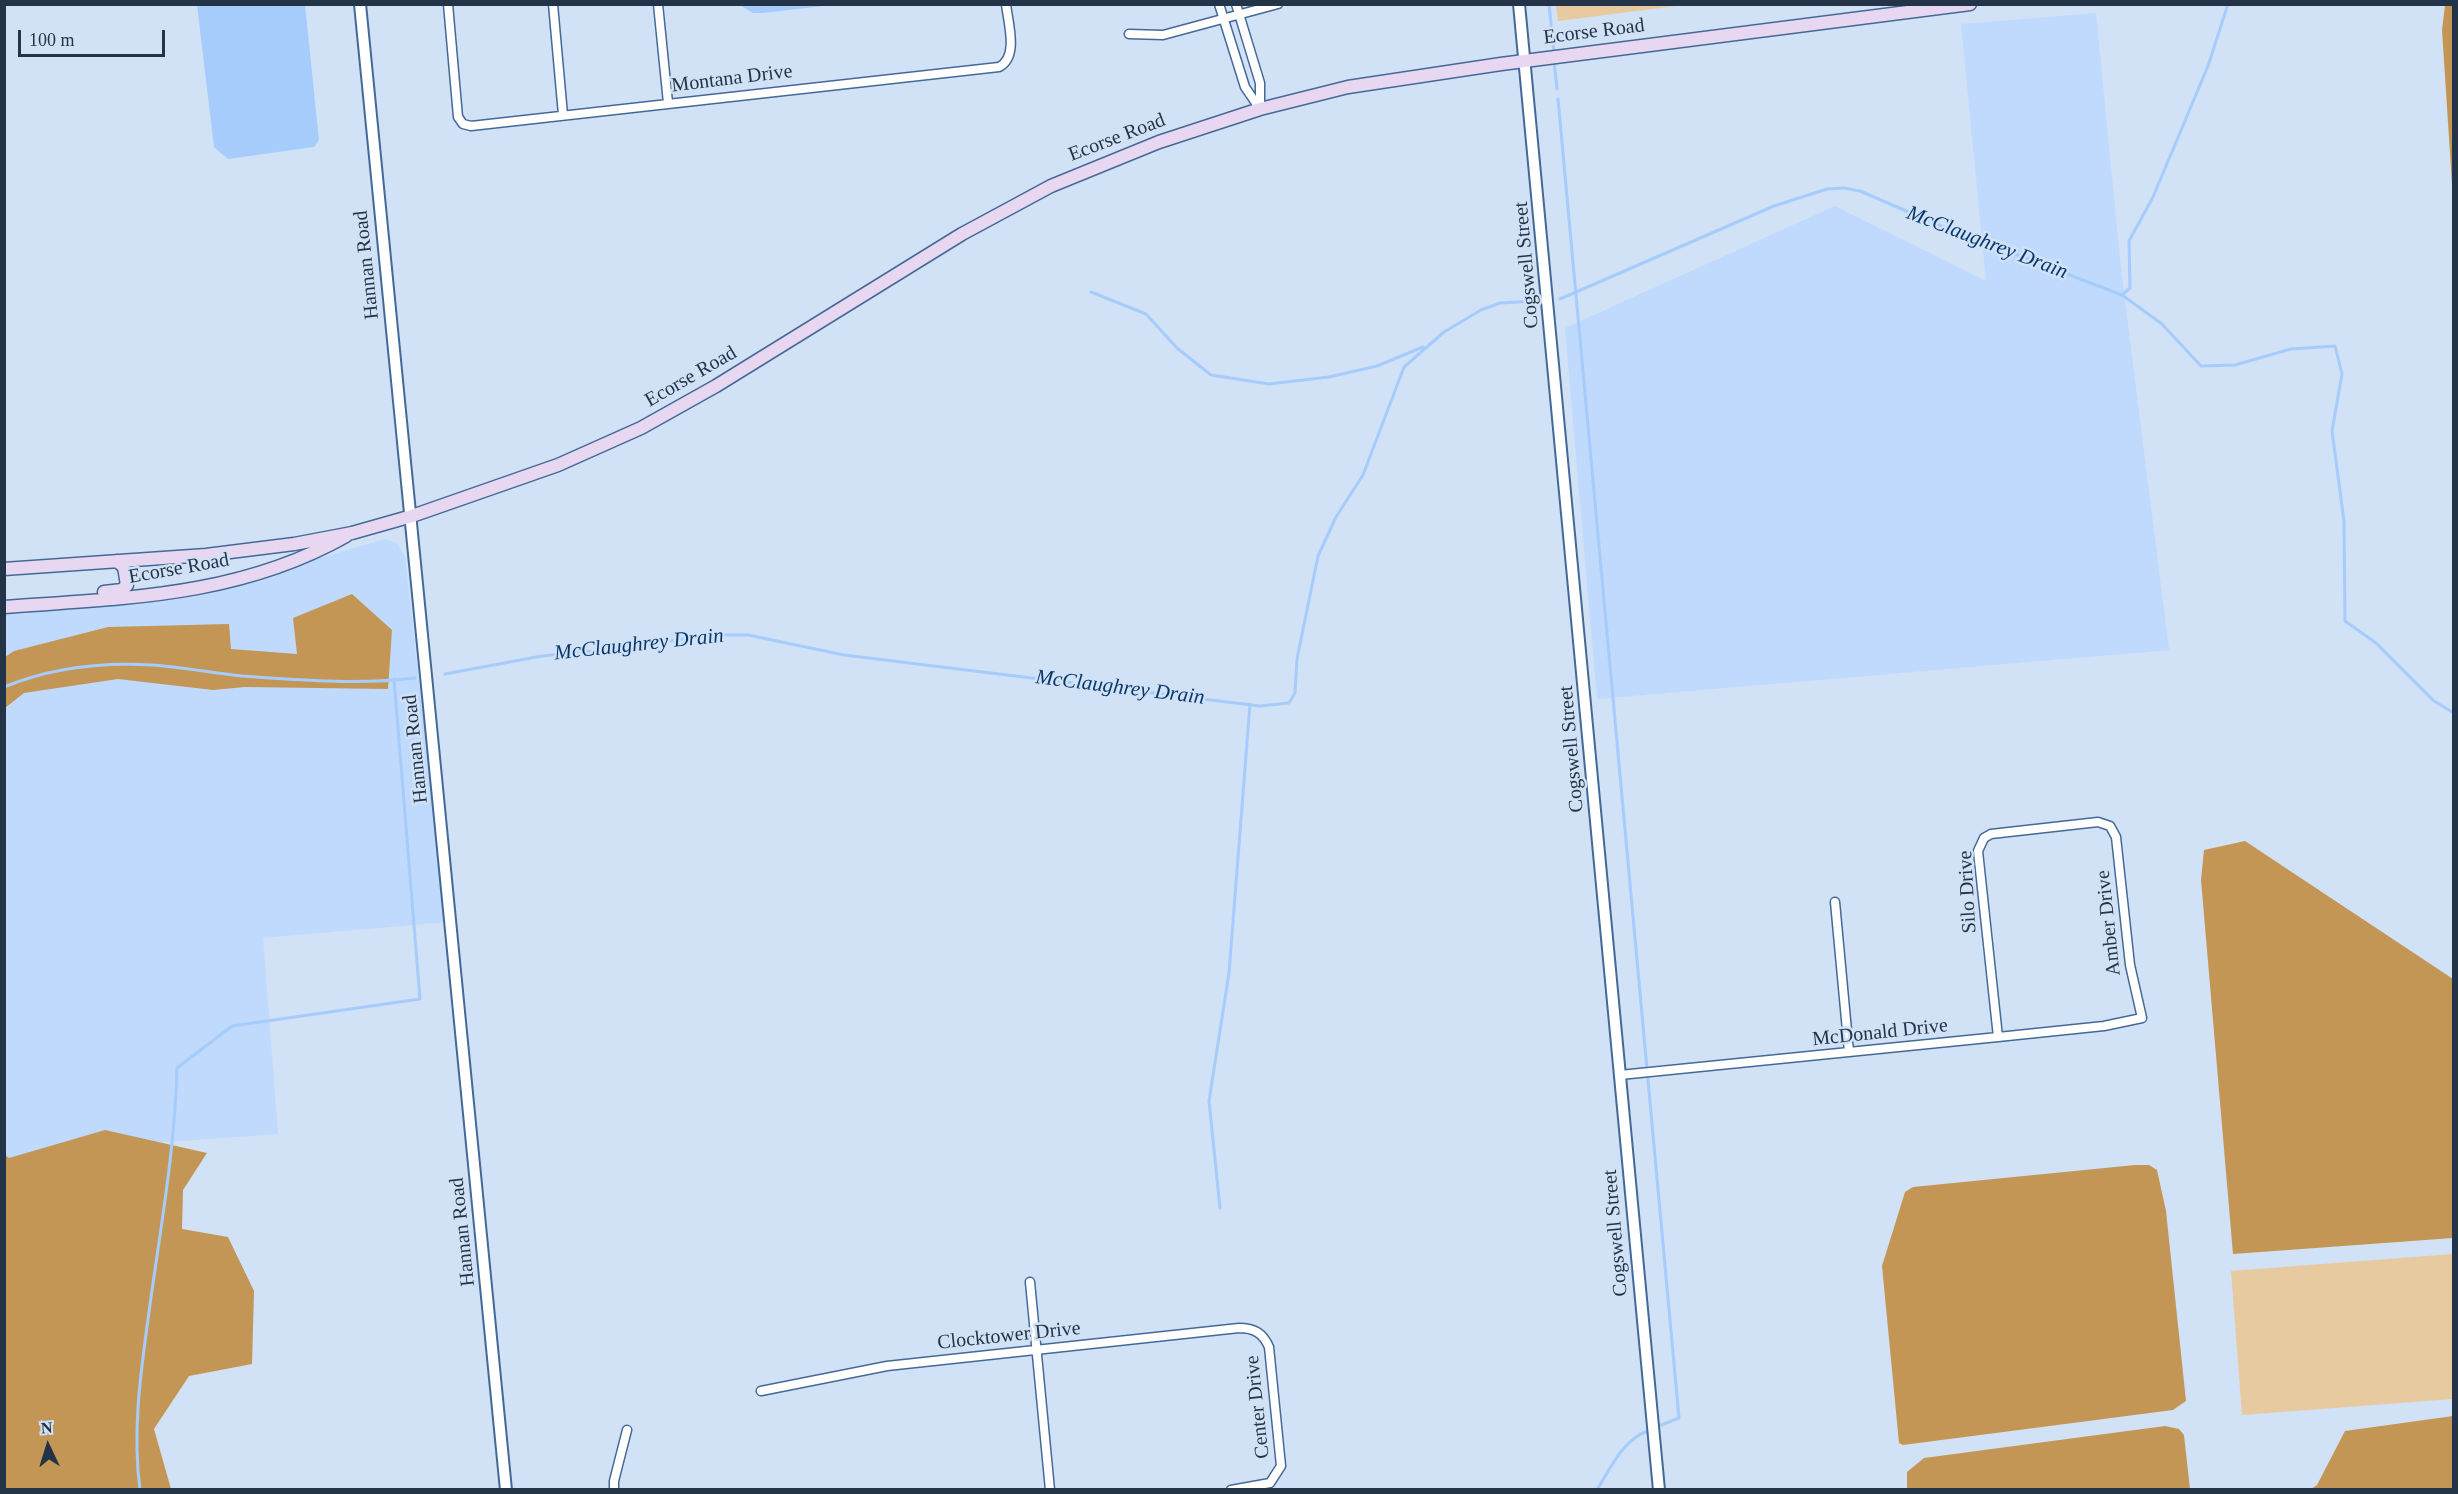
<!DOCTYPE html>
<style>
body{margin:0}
#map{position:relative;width:2458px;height:1494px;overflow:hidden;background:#d1e1f6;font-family:Georgia,serif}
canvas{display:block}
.frame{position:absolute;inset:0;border:6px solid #243448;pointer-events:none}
.north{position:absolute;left:18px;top:1416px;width:60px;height:60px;-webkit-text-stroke:4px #d1e1f6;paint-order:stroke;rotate:356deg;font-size:16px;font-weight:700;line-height:24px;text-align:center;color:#243448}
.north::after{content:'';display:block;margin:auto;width:21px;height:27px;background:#243448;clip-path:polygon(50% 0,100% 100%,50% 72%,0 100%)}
.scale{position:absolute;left:18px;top:30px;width:147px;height:27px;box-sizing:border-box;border:3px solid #243448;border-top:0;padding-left:8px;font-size:18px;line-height:21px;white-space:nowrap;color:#243448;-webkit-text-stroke:4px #d1e1f6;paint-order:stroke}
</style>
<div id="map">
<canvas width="2458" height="1494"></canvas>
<div class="frame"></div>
<div class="north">N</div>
<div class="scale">100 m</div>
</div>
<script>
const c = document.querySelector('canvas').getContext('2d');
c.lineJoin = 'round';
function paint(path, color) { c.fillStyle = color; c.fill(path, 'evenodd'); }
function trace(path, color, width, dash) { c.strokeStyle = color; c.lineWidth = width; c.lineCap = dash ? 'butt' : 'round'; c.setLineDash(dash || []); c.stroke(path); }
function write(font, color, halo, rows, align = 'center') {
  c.font = font + ' Georgia,serif'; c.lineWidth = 5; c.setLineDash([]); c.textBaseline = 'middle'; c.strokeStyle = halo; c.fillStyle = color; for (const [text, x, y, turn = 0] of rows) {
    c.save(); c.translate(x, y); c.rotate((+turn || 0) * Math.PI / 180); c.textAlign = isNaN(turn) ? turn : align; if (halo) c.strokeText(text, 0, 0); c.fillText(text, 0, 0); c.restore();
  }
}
paint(new Path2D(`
 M 2096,13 L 2121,269 L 2169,650 L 1597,699 L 1565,328 L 1835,206 L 1986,281 L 1961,24 Z
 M 385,539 L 398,544 L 405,557 L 446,922 L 263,938 L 278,1134 L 69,1149 L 5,1490 L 5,612 L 144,602 L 197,594 Z`), '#bfdafc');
paint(new Path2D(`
 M 1556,5 L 1556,4 L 1684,5 L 1558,21 Z
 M 2453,1254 L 2453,1399 L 2242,1415 L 2231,1271 Z`), '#e8caa1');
paint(new Path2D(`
 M 2445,5 L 2454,5 L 2453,200 L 2442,30 Z
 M 352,594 L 392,630 L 388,689 L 245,687 L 213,690 L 118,679 L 24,693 L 5,708 L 5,657 L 14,651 L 108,627 L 229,624 L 231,649 L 297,654 L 293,618 Z
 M 2245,841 L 2453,979 L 2453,1238 L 2233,1254 L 2201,880 L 2204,850 Z
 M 105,1130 L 207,1153 L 183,1190 L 182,1229 L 228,1237 L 254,1291 L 252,1364 L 189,1376 L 154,1429 L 171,1489 L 5,1489 L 5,1155 L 9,1158 Z
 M 2135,1165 L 2149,1165 L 2157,1170 L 2166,1211 L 2186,1401 L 2173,1410 L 1903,1445 L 1899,1443 L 1882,1266 L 1905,1192 L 1913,1187 Z
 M 2453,1416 L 2453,1489 L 2311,1489 L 2317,1485 L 2345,1431 Z
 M 2165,1426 L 2179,1429 L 2184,1435 L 2190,1489 L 1907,1489 L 1907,1472 L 1924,1458 Z`), '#c39656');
paint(new Path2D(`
 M 197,5 L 305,5 L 319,140 L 314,147 L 228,159 L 214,147 Z
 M 740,5 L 832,5 L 763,13 L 753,13 Z`), '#a6ccfb');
trace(new Path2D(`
 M 1549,4 L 1554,53
 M 1554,60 L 1557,89
 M 1558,99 L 1679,1418 L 1656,1427
 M 1091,292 L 1146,314 L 1177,348 L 1211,375 L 1269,384 L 1329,377 L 1377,366 L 1423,347
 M 2122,295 L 2130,288 L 2129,241 L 2153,197 L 2208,66 L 2228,4
 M 1560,299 L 1774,206 L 1827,189 L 1844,188 L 1860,191 L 1941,226 L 2122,295 L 2162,324 L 2201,366 L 2235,365 L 2291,349 L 2335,346 L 2342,374 L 2332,431 L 2344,521 L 2345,621 L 2376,643 L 2434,701 L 2454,713
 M 445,674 L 542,656 L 613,649 L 712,635 L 748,635 L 844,655 L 1260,706 L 1289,703 L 1295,693 L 1297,659 L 1318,556 L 1336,517 L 1363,475 L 1404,367 L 1444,332 L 1481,310 L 1500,303 L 1536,301
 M 4,687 C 50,668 102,662 152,665 C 182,667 212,673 242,676 C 299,680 359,685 415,678
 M 1220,1208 L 1209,1101 L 1229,973 L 1250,704
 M 140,1490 C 132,1430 141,1371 149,1312 C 160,1231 175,1150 177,1068 L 232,1026 L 420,999 L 394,679
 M 1597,1490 C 1611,1467 1623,1439 1650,1430`), '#a6ccfb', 3);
const minor = new Path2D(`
 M 448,4 L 458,117 L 463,124 L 471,126 L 999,67 C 1019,57 1008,23 1006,4
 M 553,4 L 563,115
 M 658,4 L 668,103
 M 1219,4 L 1245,87 L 1260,109
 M 1236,4 L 1260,83 L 1260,109
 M 1129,34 L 1163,35 L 1278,4
 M 1835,902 L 1849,1052
 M 1620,1075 L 1998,1037 L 2104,1026 L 2142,1018 L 2130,965 L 2116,837 L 2110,826 L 2098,822 L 1991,834 L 1984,838 L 1978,851 L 1998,1037
 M 1030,1282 L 1050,1490
 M 761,1391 L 887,1366 L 1239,1328 C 1254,1328 1263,1333 1269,1347 L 1281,1466 L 1270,1483 L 1231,1490
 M 614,1490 L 614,1481 L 627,1430`);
const tertiary = new Path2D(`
 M 360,4 L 506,1490
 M 1519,4 L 1659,1490`);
const secondary = new Path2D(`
 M 4,569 L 206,555 L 294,544 L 352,533 L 412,516 L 558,465 L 641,428 L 716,386 L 962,234 L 1051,186 L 1159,142 L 1260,109 L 1348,87 L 1501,64 L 1970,4
 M 104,592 L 122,590 L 127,585 L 124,567 L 117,561
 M 4,607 C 124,598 238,597 346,536`);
trace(minor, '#456996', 11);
trace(tertiary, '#456996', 14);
trace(secondary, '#456996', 15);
trace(minor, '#fff', 8);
trace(tertiary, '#fff', 10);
trace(secondary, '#e8d7f0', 12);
write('20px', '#243448', '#d1e1f6', [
 ["Ecorse Road",1594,32,-7],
 ["Montana Drive",732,79,-7],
 ["Ecorse Road",1117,138,-21],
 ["Hannan Road",367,265,-96],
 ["Cogswell Street",1527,265,-95],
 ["Ecorse Road",691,377,-30],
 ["Ecorse Road",179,569,-10],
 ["Hannan Road",416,749,-96],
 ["Cogswell Street",1572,749,-95],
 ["Silo Drive",1968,892,-93],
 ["Amber Drive",2109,923,-96],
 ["McDonald Drive",1880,1033,-6],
 ["Hannan Road",463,1232,-96],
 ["Cogswell Street",1616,1233,-95],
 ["Clocktower Drive",1009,1336,-6],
 ["Center Drive",1258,1407,-96]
]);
write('italic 21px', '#07386c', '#d1e1f6', [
 ["McClaughrey Drain",1987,243,21],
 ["McClaughrey Drain",639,645,-6],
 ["McClaughrey Drain",1120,688,7]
]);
</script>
